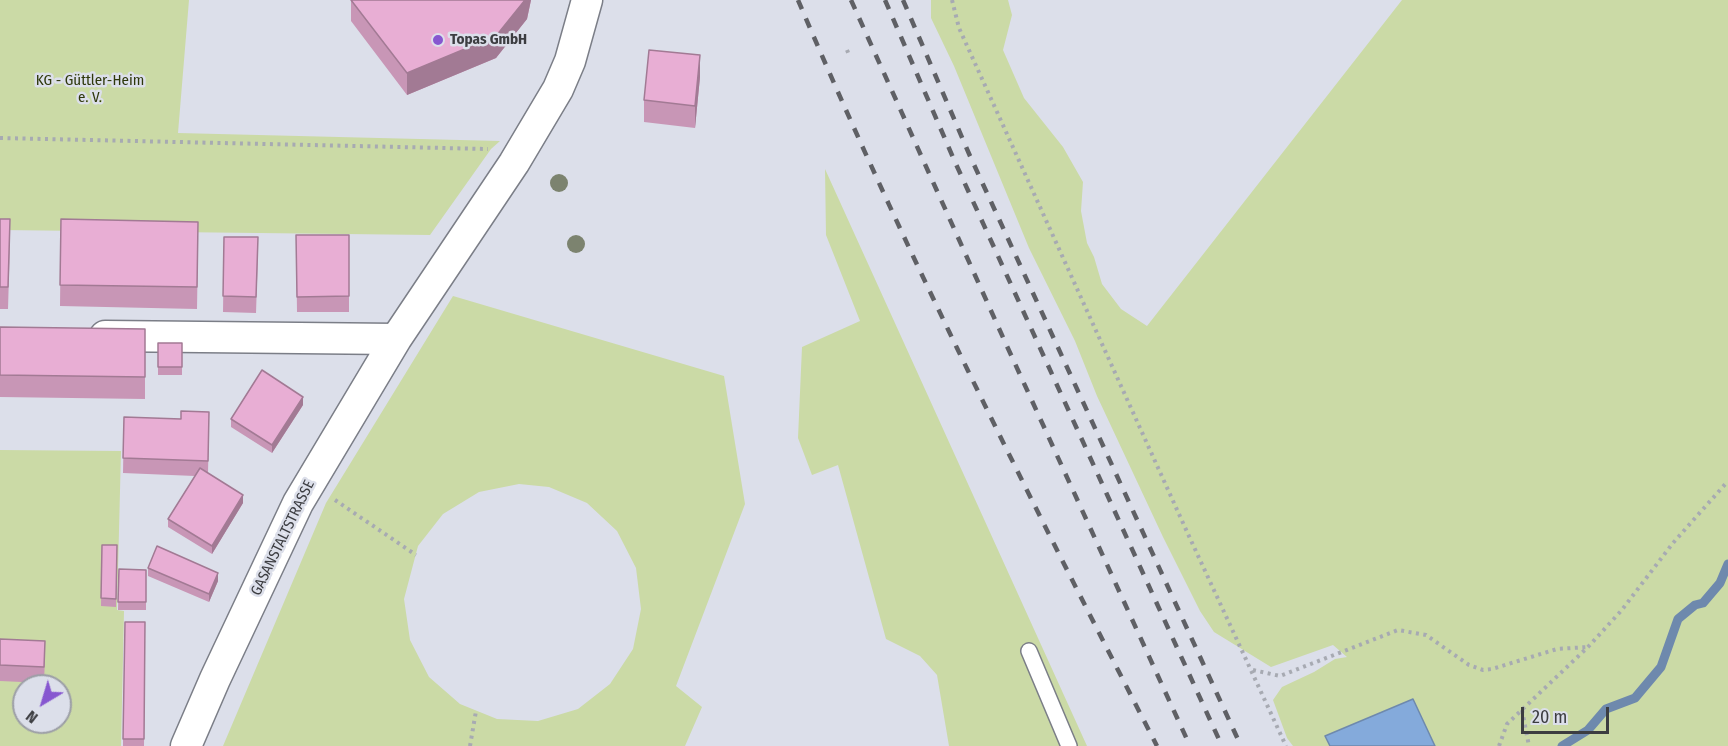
<!DOCTYPE html>
<meta charset="utf-8">
<style>
body{margin:0}
#map{position:relative;width:1728px;height:746px;overflow:hidden;background:#dcdfea;font-family:"Fira Sans Condensed",sans-serif}
canvas{display:block}
.north{position:absolute;left:12px;top:674px;width:60px;height:60px;box-sizing:border-box;background:#dcdfea;border:2px solid #9c9ea6;border-radius:50%;rotate:218deg;font-size:16px;font-weight:700;line-height:24px;text-align:center;color:#3c3d41}
.north::after{content:'';display:block;margin:auto;width:21px;height:27px;background:#8757d0;clip-path:polygon(50% 0,100% 100%,50% 72%,0 100%)}
.scale{position:absolute;left:1521px;top:707px;width:88px;height:27px;box-sizing:border-box;border:3px solid #3c3d41;border-top:0;padding-left:8px;font-size:18px;line-height:21px;white-space:nowrap;color:#3c3d41;-webkit-text-stroke:4px #dcdfea;paint-order:stroke}
</style>
<div id="map">
<canvas width="1728" height="746"></canvas>
<div class="north">N</div>
<div class="scale">20 m</div>
</div>
<script>
const c = document.querySelector('canvas').getContext('2d');
c.lineJoin = 'round';
function paint(path, color) { c.fillStyle = color; c.fill(path, 'evenodd'); }
function trace(path, color, width, dash) { c.strokeStyle = color; c.lineWidth = width; c.lineCap = dash ? 'butt' : 'round'; c.setLineDash(dash || []); c.stroke(path); }
function write(font, color, halo, rows, align = 'center') {
  c.font = font + ' "Fira Sans Condensed",sans-serif'; c.lineWidth = 5; c.setLineDash([]); c.textBaseline = 'middle'; c.strokeStyle = halo; c.fillStyle = color; for (const [text, x, y, turn = 0] of rows) {
    c.save(); c.translate(x, y); c.rotate((+turn || 0) * Math.PI / 180); c.textAlign = isNaN(turn) ? turn : align; if (halo) c.strokeText(text, 0, 0); c.fillText(text, 0, 0); c.restore();
  }
}
paint(new Path2D(`
 M 0,0 L 189,0 L 178,133 L 500,141 L 491,149 L 430,235 L 0,230 Z
 M 931,0 L 1008,0 L 1012,15 L 1003,50 L 1024,98 L 1063,147 L 1083,182 L 1081,211 L 1087,243 L 1094,257 L 1102,284 L 1121,309 L 1147,326 L 1402,0 L 1728,0 L 1728,746 L 1293,746 L 1287,738 L 1273,700 L 1282,687 L 1314,672 L 1335,659 L 1347,657 L 1333,645 L 1271,667 L 1214,632 L 1200,611 L 1163,537 L 1097,396 L 1075,341 L 1029,248 L 954,66 L 931,18 Z
 M 825,169 L 1087,746 L 949,746 L 937,675 L 920,656 L 886,639 L 838,465 L 812,475 L 798,438 L 802,347 L 860,321 L 826,235 Z
 M 453,296 L 724,376 L 745,504 L 676,686 L 702,707 L 685,746 L 223,746 L 326,503 ZM 519,484 L 549,487 L 587,503 L 617,531 L 636,568 L 641,609 L 633,649 L 610,684 L 578,709 L 538,721 L 497,719 L 460,704 L 429,677 L 410,640 L 404,599 L 418,546 L 443,514 L 479,492 Z
 M 0,450 L 121,451 L 117,610 L 124,611 L 121,746 L 0,746 ZM 24,686 L 60,686 L 60,722 L 24,722 Z`), '#cbdaa6');
const water = new Path2D(`
 M 1413,699 L 1435,746 L 1330,746 L 1325,736 Z`);
paint(water, '#84aadb');
trace(water, '#6e89ad', 1.5);
trace(new Path2D(`
 M 1562,746 L 1588,730 L 1606,709 L 1635,698 L 1661,667 L 1678,619 L 1695,605 L 1703,603 L 1720,583 L 1728,564`), '#6e89ad', 9);
const lane = new Path2D(`
 M 1029,651 L 1069,746`);
const street = new Path2D(`
 M 105,336 L 396,339
 M 186,746 L 215,679 L 298,503 L 396,339 L 514,163 L 558,89 L 570,61 L 587,0`);
trace(lane, '#7b7e87', 18);
trace(street, '#7b7e87', 33);
trace(new Path2D(`
 M 952,0 L 959,28 L 1188,534 L 1286,746
 M 847,50 L 849,55
 M 0,138 L 488,149
 M 335,500 L 416,555
 M 1253,670 L 1280,676 L 1398,630 L 1426,635 L 1469,665 L 1483,670 L 1492,669 L 1557,649 L 1588,647
 M 1522,710 L 1529,746
 M 470,746 L 476,711
 M 1499,746 L 1507,724 L 1588,647 L 1621,611 L 1673,543 L 1728,481`), '#a7aab2', 4, [3, 4.5]);
trace(lane, '#fff', 15);
trace(street, '#fff', 30);
trace(new Path2D(`
 M 798,0 C 906,254 1031,501 1157,746
 M 851,0 L 1006,344 L 1190,746
 M 885,0 L 955,162 L 1222,746
 M 903,0 L 970,156 L 1241,746`), '#5f6065', 4.5, [10, 10]);
c.fillStyle = '#7c836f';
for (const [x, y] of [
 [559,183],
 [576,244]
]) { c.beginPath(); c.arc(x, y, 9, 0, 2 * Math.PI); c.fill(); }
paint(new Path2D(`
 M 351,0 L 531,0 L 527,19 L 496,58 L 407,95 L 351,21 Z
 M 700,77 L 695,128 L 644,122 L 644,100 Z
 M 0,219 L 10,241 L 8,309 L 0,309 Z
 M 61,219 L 198,244 L 197,309 L 60,306 Z
 M 296,235 L 349,235 L 349,312 L 297,312 Z
 M 224,237 L 258,253 L 256,313 L 223,312 Z
 M 0,327 L 145,329 L 145,399 L 0,397 Z
 M 158,343 L 182,343 L 182,375 L 158,375 Z
 M 303,405 L 272,453 L 231,427 L 231,419 Z
 M 124,417 L 209,427 L 208,473 L 243,503 L 212,554 L 168,527 L 168,519 L 195,476 L 123,473 Z
 M 102,545 L 117,545 L 116,607 L 101,606 Z
 M 148,568 L 218,581 L 209,602 L 148,576 Z
 M 119,569 L 146,570 L 146,610 L 118,610 Z
 M 145,622 L 144,746 L 123,746 L 123,739 Z
 M 0,639 L 45,657 L 44,683 L 0,681 Z`), '#c896b6');
paint(new Path2D(`
 M 525,0 L 531,0 L 527,19 L 496,58 L 407,95 L 407,73 Z
 M 700,55 L 700,77 L 695,128 L 695,106 Z
 M 303,397 L 303,405 L 272,453 L 272,445 Z
 M 243,495 L 243,503 L 212,554 L 212,546 Z
 M 218,573 L 218,581 L 209,602 L 209,594 Z`), '#a27a94');
const building = new Path2D(`
 M 351,0 L 525,0 L 496,36 L 407,73 Z
 M 649,50 L 700,55 L 695,106 L 644,100 Z
 M 0,219 L 10,219 L 8,287 L 0,287 Z
 M 61,219 L 198,222 L 197,287 L 60,285 Z
 M 296,235 L 349,235 L 349,296 L 297,297 Z
 M 224,237 L 258,237 L 256,297 L 223,296 Z
 M 0,327 L 145,329 L 145,377 L 0,375 Z
 M 158,343 L 182,343 L 182,367 L 158,367 Z
 M 262,370 L 303,397 L 272,445 L 231,419 Z
 M 181,411 L 209,412 L 208,461 L 123,458 L 124,417 L 181,419 Z
 M 200,468 L 243,495 L 212,546 L 168,519 Z
 M 102,545 L 117,545 L 116,599 L 101,598 Z
 M 157,546 L 218,573 L 209,594 L 148,568 Z
 M 119,569 L 146,570 L 146,602 L 118,602 Z
 M 125,622 L 145,622 L 144,739 L 123,739 Z
 M 0,639 L 45,641 L 44,667 L 0,665 Z`);
paint(building, '#e8aed4');
trace(building, '#a27a94', 1.5);
for (const [x, y, r, color] of [
 [438,40,6,"#8757d0"]
]) { const dot = new Path2D(); dot.arc(x, y, r, 0, 2 * Math.PI); c.fillStyle = color; c.fill(dot); trace(dot, '#dcdfea', 2); }
write('bold 15px', '#3c3d41', '#dcdfea', [
 ["Topas GmbH",450,40]
], 'left');
write('15px', '#2e380b', '#dcdfea', [
 ["KG - Güttler-Heim",90,81],
 ["e. V.",90,98]
]);
write('15px', '#3c3d41', '#dcdfea', [
 ["GASANSTALTSTRASSE",283,538,-64]
]);
</script>
